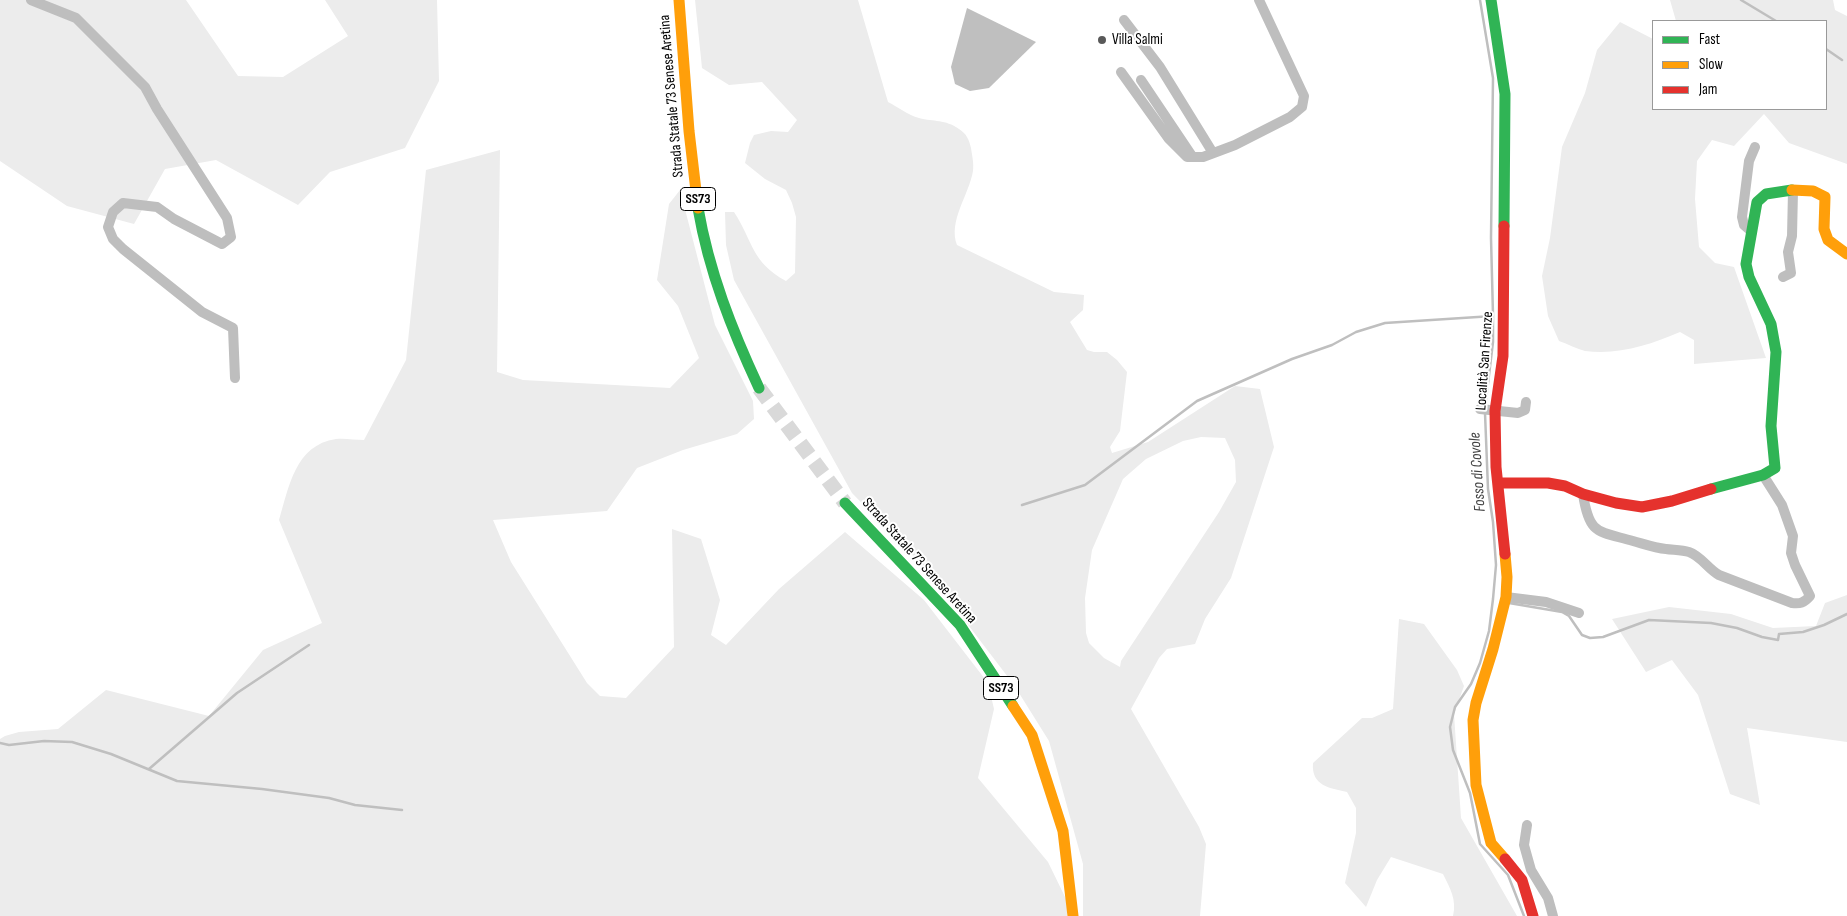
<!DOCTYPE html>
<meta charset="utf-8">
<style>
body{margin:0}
#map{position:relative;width:1847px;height:916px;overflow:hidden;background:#fff;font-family:"Sofia Sans Condensed",sans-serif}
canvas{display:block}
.legend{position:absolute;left:1652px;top:20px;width:175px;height:90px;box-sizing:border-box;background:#fff;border:1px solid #999;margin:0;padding:6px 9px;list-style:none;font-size:15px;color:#000}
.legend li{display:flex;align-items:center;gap:10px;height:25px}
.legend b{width:25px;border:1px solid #999}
</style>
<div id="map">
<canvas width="1847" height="916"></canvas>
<ul class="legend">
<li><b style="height:6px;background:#30b455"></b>Fast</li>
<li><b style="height:6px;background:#ff9f0a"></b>Slow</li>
<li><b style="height:6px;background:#e5322d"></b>Jam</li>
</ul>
</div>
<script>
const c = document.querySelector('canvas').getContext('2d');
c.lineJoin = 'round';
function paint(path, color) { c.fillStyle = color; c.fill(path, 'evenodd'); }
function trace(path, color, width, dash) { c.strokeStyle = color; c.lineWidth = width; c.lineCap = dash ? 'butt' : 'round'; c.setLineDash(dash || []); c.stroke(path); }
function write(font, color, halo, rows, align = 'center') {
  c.font = font + ' "Sofia Sans Condensed",sans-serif'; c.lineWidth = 4; c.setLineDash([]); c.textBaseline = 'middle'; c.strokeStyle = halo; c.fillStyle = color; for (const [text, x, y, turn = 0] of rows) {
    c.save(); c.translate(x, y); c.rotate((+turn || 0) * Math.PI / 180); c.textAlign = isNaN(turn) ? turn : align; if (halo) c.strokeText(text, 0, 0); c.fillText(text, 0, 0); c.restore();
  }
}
paint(new Path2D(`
 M 0,0 L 186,0 L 238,76 L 283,77 L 348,36 L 325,0 L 437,0 L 439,81 L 405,148 L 330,172 L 298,205 L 216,160 L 165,169 L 134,224 L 67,206 L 0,161 Z
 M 695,0 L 858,0 L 888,102 C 898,107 908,115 919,118 C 934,122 945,119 959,129 C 967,134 969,140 971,148 C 972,155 974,163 973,171 C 969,195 948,221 957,245 L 1054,292 L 1084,295 L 1083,310 L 1070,322 L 1087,350 L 1094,352 L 1107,352 L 1117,360 L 1127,372 L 1120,431 L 1110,447 L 1112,453 L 1148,442 L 1235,386 L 1260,389 L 1274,447 L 1231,578 L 1205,619 L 1195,644 L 1167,649 L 1159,658 L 1131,709 L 1199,827 L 1206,844 L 1200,916 L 1083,916 L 1083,864 L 1049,741 L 1014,685 L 924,567 L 852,493 L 734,280 L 726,245 L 725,212 L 734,212 C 753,241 751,262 786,281 L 795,273 L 796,217 L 792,203 L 786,190 L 765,179 L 745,163 L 750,143 L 754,135 L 771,131 L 788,132 L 797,120 L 762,82 L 729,85 L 702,68 ZM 1201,437 L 1225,438 L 1235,460 L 1236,482 L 1219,512 L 1121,661 L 1120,667 L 1104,658 L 1089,643 L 1086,633 L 1085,598 L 1092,550 L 1123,479 L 1146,459 L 1183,441 Z
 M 1670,0 L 1833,0 L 1835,10 L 1847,16 L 1847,164 L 1789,143 L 1764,114 L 1734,146 L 1712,140 L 1697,161 L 1695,199 L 1699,247 L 1715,263 L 1734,267 L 1766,358 L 1694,364 L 1694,340 L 1680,332 C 1649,345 1620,355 1585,351 C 1577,349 1568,344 1559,341 L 1548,316 L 1542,276 L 1550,238 L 1562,147 L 1585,93 L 1597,50 L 1620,22 L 1653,39 L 1653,109 L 1826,109 L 1826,21 L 1676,21 Z
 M 500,150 L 497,372 L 523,380 L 670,388 L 699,358 L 678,306 L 657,280 L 669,204 L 680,190 L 715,325 L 753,401 L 754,419 L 737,434 L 683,450 L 637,468 L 607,511 L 493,520 L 511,562 L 587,683 L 600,696 L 626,698 L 674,647 L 672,529 L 701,539 L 720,600 L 711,635 L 726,645 L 779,589 L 845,532 L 924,600 L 988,683 L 994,709 L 978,778 L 1048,862 L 1067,901 L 1067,916 L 0,916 L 0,739 L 5,736 L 19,732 L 58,729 L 106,690 L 209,716 L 263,650 L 322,623 L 279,520 C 289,487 295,445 336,439 C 345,438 355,440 364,440 L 406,360 L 426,170 Z
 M 1847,595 L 1847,742 L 1747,728 L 1760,805 L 1730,794 L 1698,695 L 1672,660 L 1646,672 L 1612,619 L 1669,607 L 1731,614 L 1773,628 L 1816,626 L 1825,603 Z
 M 1399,619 L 1424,624 L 1457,670 L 1464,686 L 1454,714 L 1461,818 L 1517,916 L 1453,916 C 1457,900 1450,888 1443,874 L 1391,857 L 1377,880 L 1366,907 L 1345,883 L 1356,833 L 1356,808 L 1347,792 C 1330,788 1311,786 1313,763 L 1362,718 L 1372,718 L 1393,709 Z`), '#ececec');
paint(new Path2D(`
 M 967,8 L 1036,42 L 989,88 L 970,91 L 955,84 L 951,67 Z`), '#bfbfbf');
trace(new Path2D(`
 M 1480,0 L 1493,78 L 1491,238 L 1493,315 L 1493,342 L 1485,408
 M 1741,0 L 1776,21
 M 1826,49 L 1842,60
 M 1485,413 L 1488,489 L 1493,522 L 1496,565 L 1493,599 L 1489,631 L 1480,663 L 1471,684 L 1455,707 L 1450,727 L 1453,750 L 1470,793 L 1480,844 L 1508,875 L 1524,916
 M 1022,505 L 1085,485 L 1197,401 L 1292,359 L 1332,345 L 1356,332 L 1385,323 L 1493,316
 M 1509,603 L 1562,612 L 1569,616 L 1582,635 L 1590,638 L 1603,637 L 1649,620 L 1711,623 L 1737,628 L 1762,637 L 1778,640 L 1779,634 L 1803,632 L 1824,625 L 1847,614
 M 0,743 L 9,745 L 44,741 L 72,742 L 111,754 L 177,781 L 262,789 L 329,798 L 355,805 L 402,810
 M 149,769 L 237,693 L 309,645`), '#bfbfbf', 2.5);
trace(new Path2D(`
 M 759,388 L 845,503`), '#d9d9d9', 15, [15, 8]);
trace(new Path2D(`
 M 31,0 L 76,18 L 145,87 L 157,109 L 227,218 L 231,237 L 222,244 L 174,219 L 157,207 L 123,203 L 113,212 L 108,227 L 113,239 L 123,249 L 202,312 L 233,328 L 235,378
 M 1124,20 L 1160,67 L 1213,153
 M 1121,72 L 1169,139 L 1187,157 L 1203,157 L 1235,145 L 1290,117 L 1302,107 L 1304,96 L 1259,0
 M 1141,80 L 1192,156
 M 1752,232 L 1744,225 L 1742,217 L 1749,161 L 1755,147
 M 1783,277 L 1791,273 L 1788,252 L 1792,236 L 1793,191
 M 1480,409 L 1518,413 L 1525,410 L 1526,402
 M 1583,494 C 1589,535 1598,531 1633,541 C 1644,544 1655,548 1666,549 C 1673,550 1682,550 1689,552 C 1701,556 1708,569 1719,575 L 1792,603 C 1800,604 1804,603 1810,596 L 1795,565 L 1791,553 L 1793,536 L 1782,505 L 1763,475
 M 1506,597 L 1546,602 L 1579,613
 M 1527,825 L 1524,845 L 1531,870 L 1548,898 L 1553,916`), '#bebebe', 10);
trace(new Path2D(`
 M 1491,0 L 1505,94 L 1504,226
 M 698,208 C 709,272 732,330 759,388
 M 1711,489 L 1763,475 L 1775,468 L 1771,426 L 1776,352 L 1771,324 L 1749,277 L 1746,264 L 1757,202 L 1766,194 L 1792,190
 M 845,503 L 960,625 L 1013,706`), '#30b455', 11);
trace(new Path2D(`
 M 679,0 L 689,131 L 698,208
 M 1792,190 L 1813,191 L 1825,197 L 1824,229 L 1828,240 L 1847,254
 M 1013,706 L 1032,735 L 1063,831 L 1073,916
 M 1505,859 L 1491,843 L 1476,785 L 1473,720 L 1476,703 L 1493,649 L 1506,597 L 1507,577 L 1505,554`), '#ff9f0a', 11);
trace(new Path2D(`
 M 1504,226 L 1503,356 L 1495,411 L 1496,467 L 1505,554
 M 1498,483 L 1548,483 L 1565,486 L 1583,494 L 1616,503 L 1642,507 L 1672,501 L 1711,489
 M 1505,859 L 1522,880 L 1533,916`), '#e5322d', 11);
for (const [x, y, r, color] of [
 [1102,40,5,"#595959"]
]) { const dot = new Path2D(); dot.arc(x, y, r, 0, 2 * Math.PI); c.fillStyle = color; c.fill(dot); trace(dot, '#fff', 2); }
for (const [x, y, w] of [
 [698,199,35],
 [1001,688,35]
]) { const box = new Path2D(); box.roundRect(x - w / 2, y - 11.5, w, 23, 4); c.fillStyle = '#fff'; c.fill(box); trace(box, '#000', 1); }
write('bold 14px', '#000', null, [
 ["SS73",698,199],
 ["SS73",1001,688]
]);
write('15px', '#000', '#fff', [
 ["Villa Salmi",1112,40]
], 'left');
write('15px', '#000', '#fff', [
 ["Strada Statale 73 Senese Aretina",672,96,-95],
 ["Località San Firenze",1485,361,-86],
 ["Strada Statale 73 Senese Aretina",919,561,48]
]);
write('italic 16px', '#444', '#fff', [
 ["Fosso di Covole",1478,472,-94]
]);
</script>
